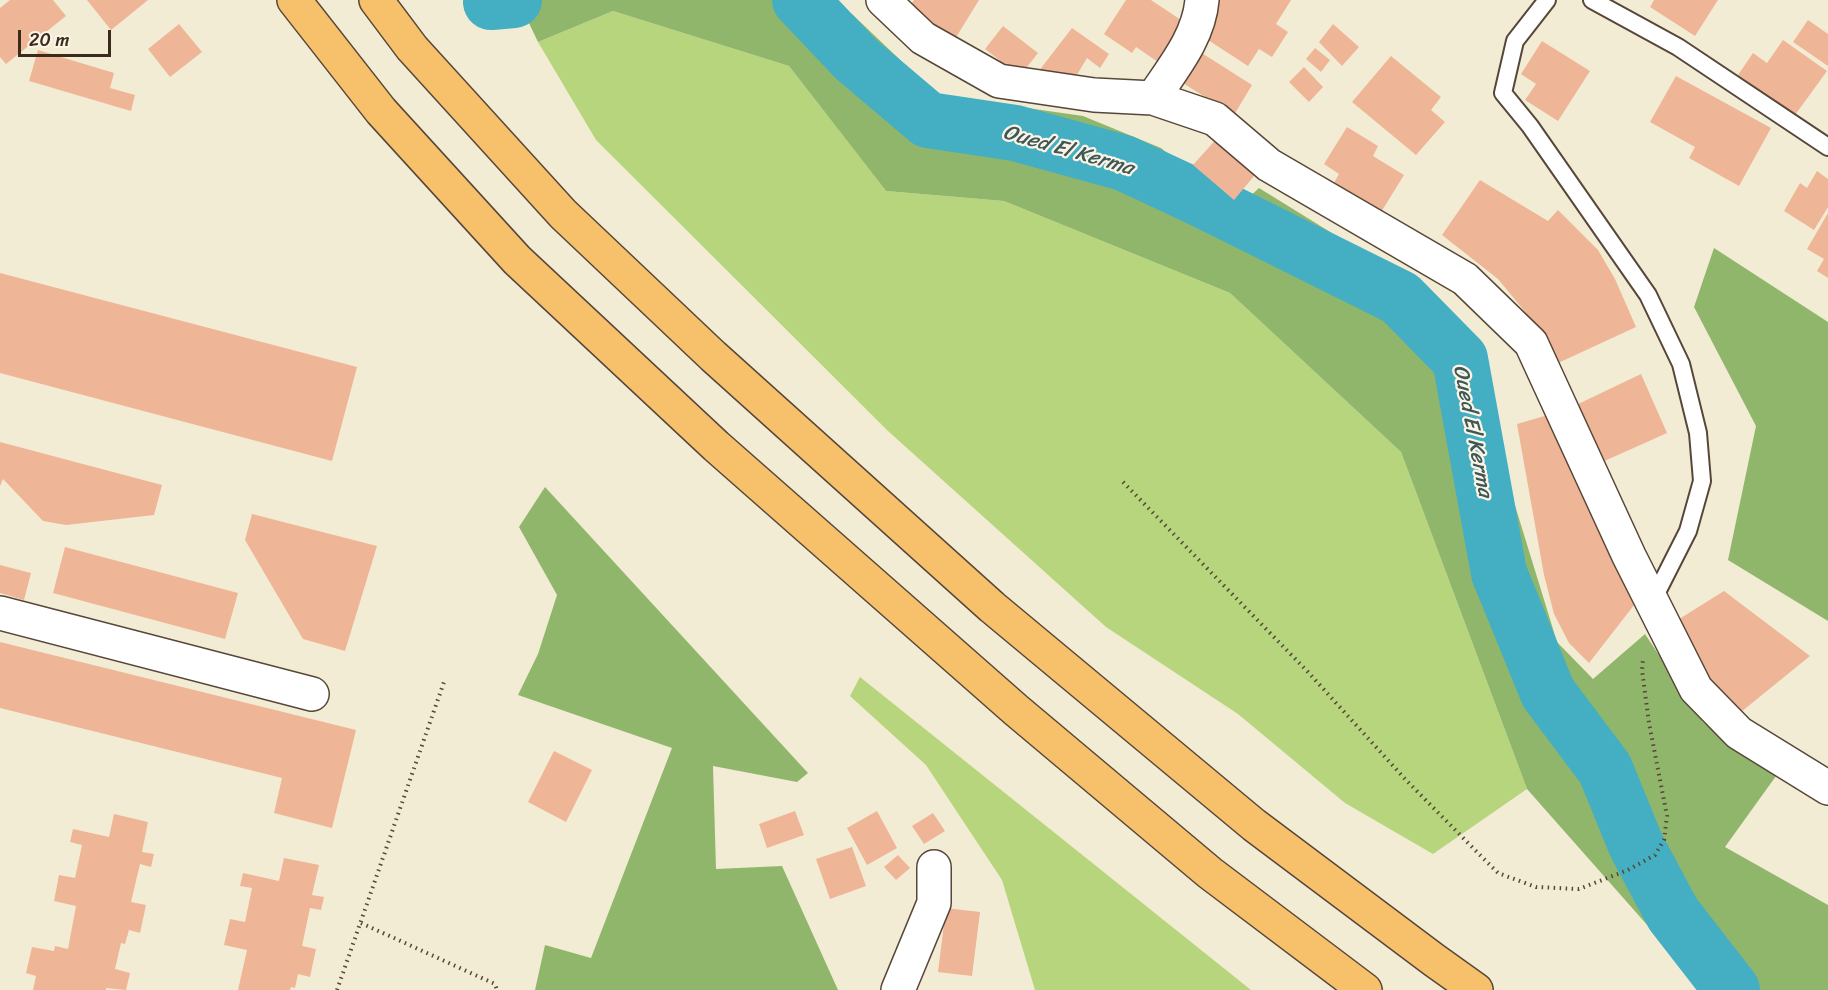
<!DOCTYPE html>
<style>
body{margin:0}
#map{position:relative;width:1828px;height:990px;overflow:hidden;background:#f3ecd4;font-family:Sriracha,sans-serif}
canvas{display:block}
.scale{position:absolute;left:18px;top:30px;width:93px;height:27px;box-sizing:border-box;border:3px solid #3b2a1e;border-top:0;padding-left:8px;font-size:18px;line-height:21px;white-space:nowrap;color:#3b2a1e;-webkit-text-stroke:4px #fcf5e5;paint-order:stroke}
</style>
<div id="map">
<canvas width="1828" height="990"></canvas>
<div class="scale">20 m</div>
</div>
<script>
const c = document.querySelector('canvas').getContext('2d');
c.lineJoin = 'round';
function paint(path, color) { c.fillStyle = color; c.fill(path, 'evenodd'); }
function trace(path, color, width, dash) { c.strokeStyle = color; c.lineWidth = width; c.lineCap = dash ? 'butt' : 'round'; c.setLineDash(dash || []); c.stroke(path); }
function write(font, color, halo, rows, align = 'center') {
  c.font = font + ' Sriracha,sans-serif'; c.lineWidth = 4.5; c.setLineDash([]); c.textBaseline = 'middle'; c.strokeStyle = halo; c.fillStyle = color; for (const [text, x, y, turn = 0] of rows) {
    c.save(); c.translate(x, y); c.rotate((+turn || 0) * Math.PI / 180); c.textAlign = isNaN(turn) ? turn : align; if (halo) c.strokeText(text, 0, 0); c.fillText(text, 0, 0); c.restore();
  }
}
paint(new Path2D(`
 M 613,11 L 789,66 L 886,191 L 1004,201 L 1230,293 L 1401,452 L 1527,789 L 1433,854 L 1345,803 L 1238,714 L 1106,627 L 888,431 L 596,140 L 538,42 Z
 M 860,677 L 1251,990 L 1035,990 L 1002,880 L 926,765 L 850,696 Z`), '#b6d57c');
paint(new Path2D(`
 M 518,0 L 829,0 L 853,15 L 937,95 L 1083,116 L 1161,148 L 1235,210 L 1259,188 L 1408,280 L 1477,351 L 1501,460 L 1557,642 L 1593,679 L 1645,634 L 1703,722 L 1776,776 L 1725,847 L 1828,905 L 1828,990 L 1708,990 L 1694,978 L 1527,789 L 1401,452 L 1230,293 L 1004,201 L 886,191 L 789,66 L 613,11 L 538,42 Z
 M 1714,248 L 1828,322 L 1828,621 L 1728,560 L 1756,426 L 1694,307 Z
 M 545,487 L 808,773 L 797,782 L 713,766 L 716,869 L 782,866 L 838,990 L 535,990 L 545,945 L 591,958 L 672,748 L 518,695 L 538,654 L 557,595 L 519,527 Z`), '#90b66c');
trace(new Path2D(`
 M 800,0 L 856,59 L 928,120 L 1015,133 L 1124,163 L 1203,200 L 1400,298 L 1460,359 L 1499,573 L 1548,693 L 1605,769 L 1636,845 L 1673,914 L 1732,990
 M 491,2 L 514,0`), '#44aec3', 56);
paint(new Path2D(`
 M 10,0 L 53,0 L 66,16 L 6,64 L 0,57 L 0,8 Z
 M 87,0 L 148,0 L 111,30 Z
 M 914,0 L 979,0 L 955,39 L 907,10 Z
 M 1126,0 L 1151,0 L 1184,22 L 1158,62 L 1136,47 L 1132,53 L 1104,34 Z
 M 1219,0 L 1291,0 L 1276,24 L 1288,32 L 1272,57 L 1259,49 L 1248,66 L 1205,38 L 1217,19 L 1210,15 Z
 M 1654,0 L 1718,0 L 1695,36 L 1650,7 Z
 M 1808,20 L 1828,34 L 1828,66 L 1793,42 Z
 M 179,24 L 202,52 L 170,77 L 148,49 Z
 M 1333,24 L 1359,47 L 1342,66 L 1319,42 Z
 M 1003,26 L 1038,53 L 1020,76 L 985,49 Z
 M 1072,28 L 1109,54 L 1100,68 L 1087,58 L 1078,73 L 1068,84 L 1038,72 Z
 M 1783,40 L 1827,71 L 1795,115 L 1738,75 L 1753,53 L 1767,63 Z
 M 1542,41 L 1590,71 L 1558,121 L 1525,100 L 1536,84 L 1521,74 Z
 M 1315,48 L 1330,60 L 1321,72 L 1306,59 Z
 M 38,50 L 114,73 L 110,88 L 135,95 L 131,111 L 29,81 Z
 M 1197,50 L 1252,85 L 1234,115 L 1178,80 Z
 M 1391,56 L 1441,97 L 1431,110 L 1445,122 L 1416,155 L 1352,102 Z
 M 1304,67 L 1323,87 L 1309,102 L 1289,82 Z
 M 1676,76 L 1771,128 L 1739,186 L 1689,158 L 1695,147 L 1650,122 Z
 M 1347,127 L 1378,146 L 1373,156 L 1404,175 L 1378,217 L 1331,188 L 1339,174 L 1324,164 Z
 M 1219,136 L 1259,170 L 1234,200 L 1193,165 Z
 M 1817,171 L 1828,179 L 1828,207 L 1814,230 L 1784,211 L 1800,183 L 1807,188 Z
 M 1480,180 L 1548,221 L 1558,210 L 1598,250 L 1615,279 L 1636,327 L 1556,364 L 1526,313 L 1498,279 L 1442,235 Z
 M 1828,213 L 1828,278 L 1817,271 L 1824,259 L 1807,249 Z
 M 0,273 L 357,367 L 332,461 L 0,373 Z
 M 1641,374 L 1667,433 L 1600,463 L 1574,406 Z
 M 1548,415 L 1581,490 L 1638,600 L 1589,663 L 1569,643 L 1554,614 L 1544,575 L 1517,424 Z
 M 0,442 L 162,485 L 154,515 L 66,525 L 43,521 L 3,479 L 0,486 Z
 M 252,514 L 377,546 L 345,651 L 303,639 L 245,540 Z
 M 65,547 L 238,593 L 225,639 L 53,593 Z
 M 0,565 L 31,573 L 24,600 L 0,593 Z
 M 1724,591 L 1810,656 L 1741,712 L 1694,663 L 1676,621 Z
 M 0,642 L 356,730 L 332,828 L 274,813 L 282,778 L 0,708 Z
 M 554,751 L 592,770 L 566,822 L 528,802 Z
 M 795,811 L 804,835 L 767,848 L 759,824 Z
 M 877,811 L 897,848 L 867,865 L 847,828 Z
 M 933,813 L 945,831 L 924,844 L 912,826 Z
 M 114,814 L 148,822 L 142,852 L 154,854 L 151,867 L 140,864 L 131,902 L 146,905 L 140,933 L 129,930 L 125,944 L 121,943 L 115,969 L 130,973 L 126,990 L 106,988 L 106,990 L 33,990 L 36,976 L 26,973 L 32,947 L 54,951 L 55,946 L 68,949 L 76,906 L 54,901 L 59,875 L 75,878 L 82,845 L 70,842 L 73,829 L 109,837 Z
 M 852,847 L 866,886 L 830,899 L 816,859 Z
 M 898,855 L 910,868 L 896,880 L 884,867 Z
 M 284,858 L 319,865 L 312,895 L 324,897 L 321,910 L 310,908 L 302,946 L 316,949 L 310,977 L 298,974 L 295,988 L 291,987 L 290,990 L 238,990 L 247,950 L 224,945 L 230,919 L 245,922 L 252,888 L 240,886 L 243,873 L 279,881 Z
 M 946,908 L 980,912 L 972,976 L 938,972 Z`), '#efb597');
const service = new Path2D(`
 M 1547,0 L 1515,41 L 1503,93 L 1530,126 L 1648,295 L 1681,364 L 1698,433 L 1702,481 L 1688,531 L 1652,602
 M 1592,0 L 1678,47 L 1828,147`);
const minor = new Path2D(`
 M 883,0 L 923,38 L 999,81 L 1094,95 L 1153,98 L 1215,119 L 1269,165 L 1465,279 L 1531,343 L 1629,556 L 1696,689 L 1739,733 L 1828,788
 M 1153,98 C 1173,68 1199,37 1202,0
 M 0,613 L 312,694
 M 898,990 L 934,903 L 934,867`);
const motorway = new Path2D(`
 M 294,0 L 381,111 L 517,260 L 716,446 L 1016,710 L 1210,873 L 1365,990
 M 376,0 L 412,48 L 563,214 L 713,356 L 992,607 L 1254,825 L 1434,960 L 1476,990`);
trace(service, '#574739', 20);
trace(minor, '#574739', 36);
trace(motorway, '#574739', 36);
trace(new Path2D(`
 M 1123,482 L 1308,672 L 1405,779 L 1474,849 L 1498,873 L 1536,887 L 1579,889 L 1628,870 L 1655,855 L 1664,840 L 1667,816 L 1649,723 L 1642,670 L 1643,659
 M 361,923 L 495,984 L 497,990
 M 337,990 L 444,682`), '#574739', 4, [1.5, 4.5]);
trace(service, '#fff', 16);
trace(minor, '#fff', 33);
trace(motorway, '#f7c06b', 33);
write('italic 21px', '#3e5858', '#fcf5e5', [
 ["Oued El Kerma",1068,151,16],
 ["Oued El Kerma",1472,431,79]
]);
</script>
